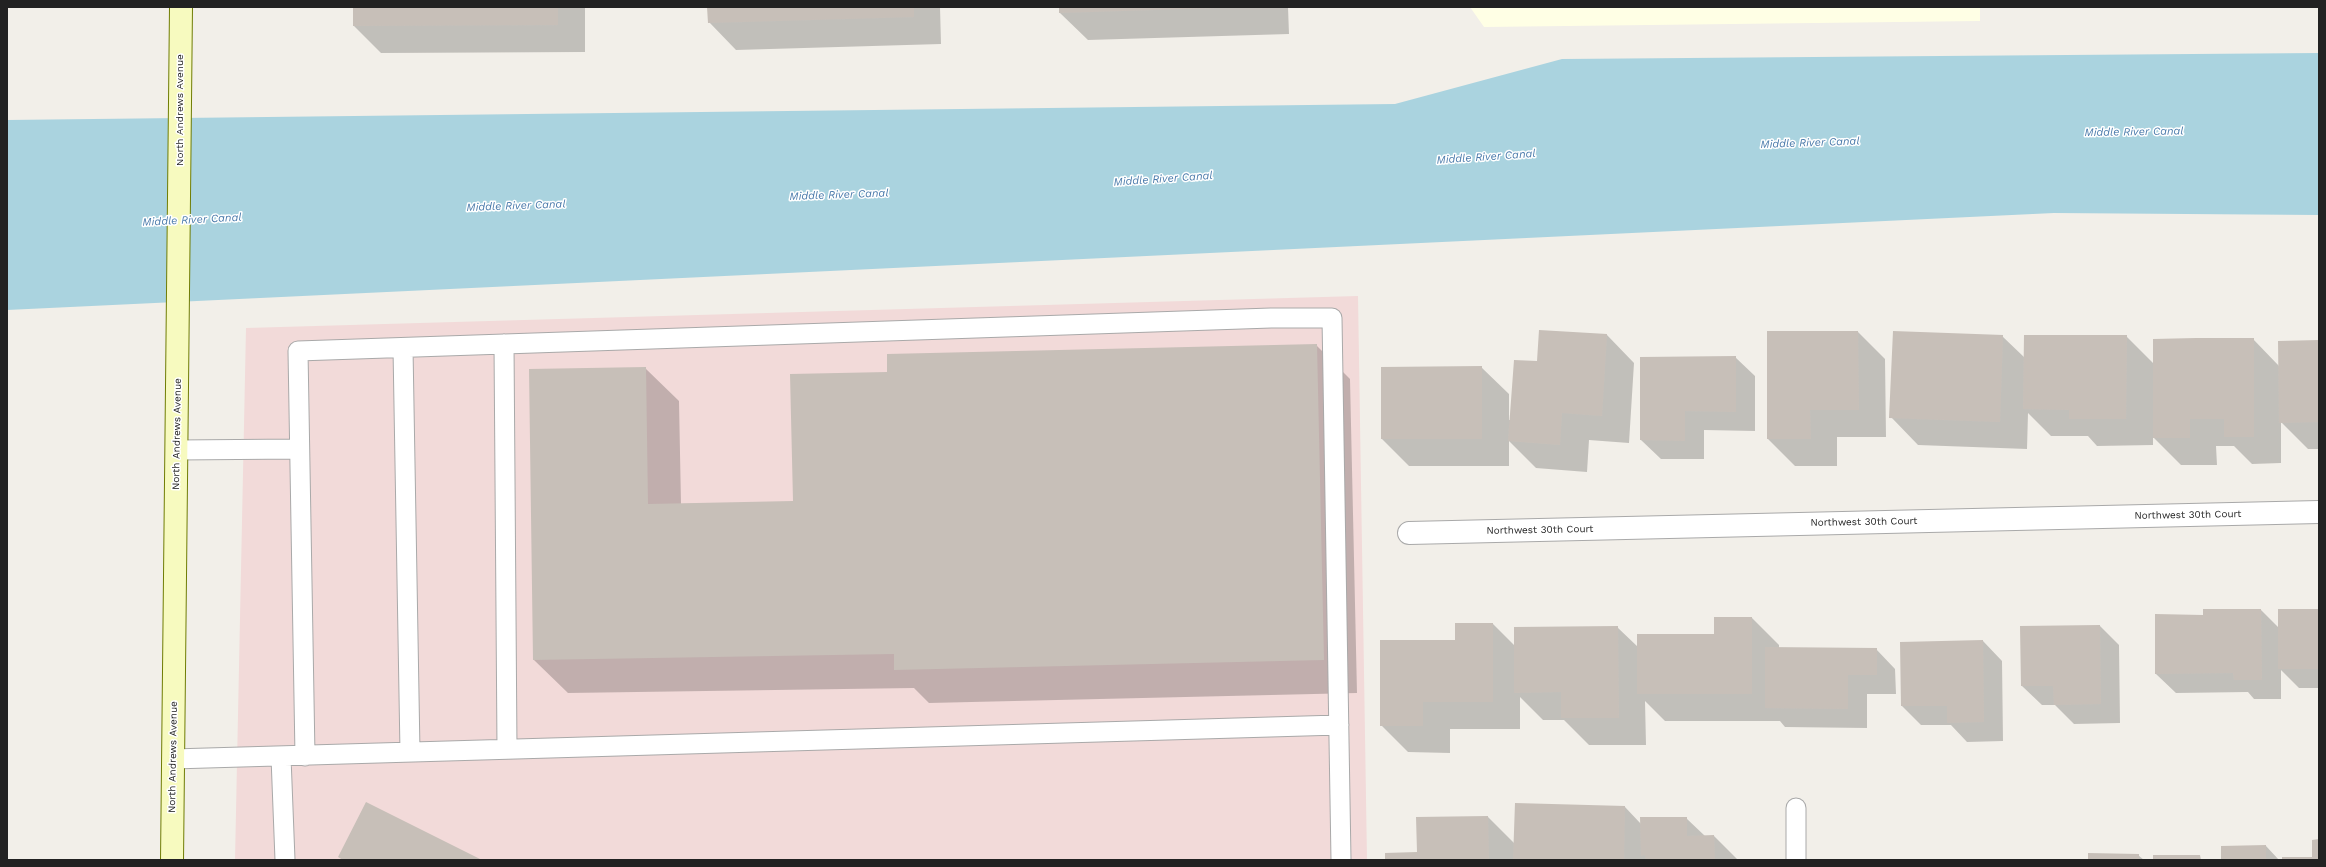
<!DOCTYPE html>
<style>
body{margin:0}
#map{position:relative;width:2326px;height:867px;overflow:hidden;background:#f2efe9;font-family:"Work Sans",sans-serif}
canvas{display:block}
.frame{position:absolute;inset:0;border:8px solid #222;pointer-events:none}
</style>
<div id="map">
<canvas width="2326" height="867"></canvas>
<div class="frame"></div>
</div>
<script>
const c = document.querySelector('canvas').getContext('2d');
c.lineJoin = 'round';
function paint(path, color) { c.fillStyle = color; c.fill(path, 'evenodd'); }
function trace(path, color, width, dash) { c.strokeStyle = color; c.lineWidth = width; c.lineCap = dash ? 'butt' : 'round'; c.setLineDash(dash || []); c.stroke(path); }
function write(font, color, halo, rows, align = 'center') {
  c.font = font + ' "Work Sans",sans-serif'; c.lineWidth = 3; c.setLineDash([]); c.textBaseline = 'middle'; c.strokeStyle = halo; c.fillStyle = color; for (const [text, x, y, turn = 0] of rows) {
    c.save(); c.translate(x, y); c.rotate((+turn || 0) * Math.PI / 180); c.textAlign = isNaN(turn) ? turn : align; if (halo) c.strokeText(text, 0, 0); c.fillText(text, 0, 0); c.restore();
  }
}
paint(new Path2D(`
 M 1358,296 L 1367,860 L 235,860 L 246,328 Z`), '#f2dad9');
paint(new Path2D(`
 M 1470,7 L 1980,7 L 1980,21 L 1484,27 Z`), '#ffffe5');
paint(new Path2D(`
 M 2319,53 L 2319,215 L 2054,213 L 7,310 L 7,120 L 1395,104 L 1562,59 Z`), '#aad3df');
paint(new Path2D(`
 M 354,7 L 585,7 L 585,52 L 381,53 L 354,26 Z
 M 708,7 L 940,7 L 941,44 L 736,50 L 709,22 Z
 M 1060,7 L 1288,7 L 1289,34 L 1088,40 L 1060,13 Z
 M 1540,331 L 1607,335 L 1634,363 L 1629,443 L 1589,440 L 1587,472 L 1536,468 L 1509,441 L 1509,466 L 1409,466 L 1382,439 L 1481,367 L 1509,394 L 1509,420 L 1510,420 L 1538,362 Z
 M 1858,332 L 1885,359 L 1886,437 L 1837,437 L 1837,466 L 1795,466 L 1768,439 Z
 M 2002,336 L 2025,358 L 2126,336 L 2154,364 L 2253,339 L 2279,366 L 2319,341 L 2319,449 L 2308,449 L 2281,422 L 2281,463 L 2252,464 L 2234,446 L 2216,446 L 2217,465 L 2181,465 L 2153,437 L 2153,445 L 2097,446 L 2088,436 L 2051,436 L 2028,413 L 2027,449 L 1918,445 L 1891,417 Z
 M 1316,345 L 1350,379 L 1357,693 L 929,703 L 914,688 L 568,693 L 534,660 L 645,368 L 679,401 L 681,504 L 794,502 L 888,373 Z
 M 1735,357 L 1755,376 L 1755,431 L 1704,430 L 1704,459 L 1661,459 L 1641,440 Z
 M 2261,610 L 2279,628 L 2319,610 L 2319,688 L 2299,688 L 2281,670 L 2281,699 L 2254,699 L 2248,692 L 2176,693 L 2156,674 L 2156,615 L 2205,616 Z
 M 1752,618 L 1779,645 L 1779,648 L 1876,649 L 1895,669 L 1896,694 L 1867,694 L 1867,728 L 1785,727 L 1780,721 L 1665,721 L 1645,701 L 1646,745 L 1589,745 L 1564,720 L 1543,720 L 1520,697 L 1520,729 L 1450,729 L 1450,753 L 1408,752 L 1381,725 L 1456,641 L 1456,624 L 1493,624 L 1515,646 L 1617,627 L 1638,647 L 1715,635 Z
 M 2100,626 L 2119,645 L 2120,723 L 2074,724 L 2055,705 L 2042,705 L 2022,686 Z
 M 1983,641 L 2002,661 L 2003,741 L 1967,742 L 1951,725 L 1921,725 L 1902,706 Z
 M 1516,804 L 1625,807 L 1641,824 L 1686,818 L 1705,836 L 1714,836 L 1738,860 L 1386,860 L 1386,854 L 1418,853 L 1488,817 L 1515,844 Z
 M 2266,846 L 2279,860 L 2222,860 Z
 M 2138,855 L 2144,860 L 2089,860 Z`), '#0003');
paint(new Path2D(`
 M 353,7 L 558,7 L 558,25 L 353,26 Z
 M 707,7 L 914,7 L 914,17 L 708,23 Z
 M 1059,7 L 1215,7 L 1215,8 L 1059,13 Z
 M 1539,330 L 1607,334 L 1602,416 L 1562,413 L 1560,445 L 1508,441 L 1514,360 L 1537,361 Z
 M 1767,331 L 1858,331 L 1859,410 L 1810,410 L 1811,439 L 1767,439 Z
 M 1893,331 L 2003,335 L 2000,422 L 1889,418 Z
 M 2024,335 L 2127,335 L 2126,419 L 2069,419 L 2069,410 L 2023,409 Z
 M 2196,338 L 2254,338 L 2254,437 L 2224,437 L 2224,419 L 2190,419 L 2190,438 L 2153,438 L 2153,339 Z
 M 2319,340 L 2319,422 L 2279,423 L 2278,341 Z
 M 1317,344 L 1324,660 L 894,670 L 894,654 L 533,660 L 529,369 L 646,367 L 648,504 L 793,501 L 790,374 L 887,372 L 887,354 Z
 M 1736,356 L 1736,412 L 1685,411 L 1685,441 L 1640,440 L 1640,357 Z
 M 1482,366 L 1482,439 L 1381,439 L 1381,367 Z
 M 2203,609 L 2261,609 L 2262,680 L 2234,680 L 2233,673 L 2155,674 L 2155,614 L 2203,615 Z
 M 2278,609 L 2319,609 L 2319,669 L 2278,669 Z
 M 1714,617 L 1752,617 L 1752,694 L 1637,694 L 1637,634 L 1714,634 Z
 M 1455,623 L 1493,623 L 1493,702 L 1423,702 L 1423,726 L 1380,726 L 1380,640 L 1455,640 Z
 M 2100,625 L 2101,704 L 2054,705 L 2053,686 L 2021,686 L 2020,626 Z
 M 1618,626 L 1619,718 L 1561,718 L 1561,692 L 1514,693 L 1514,627 Z
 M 1983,640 L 1984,722 L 1947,723 L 1947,706 L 1901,706 L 1900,642 Z
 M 1765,647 L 1877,648 L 1877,675 L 1848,675 L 1848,709 L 1765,708 Z
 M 366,802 L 482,860 L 343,860 L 338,857 Z
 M 1515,803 L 1625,806 L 1624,860 L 1513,860 Z
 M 1488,816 L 1489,859 L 1385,860 L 1385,853 L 1417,852 L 1416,817 Z
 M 1640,817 L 1687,817 L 1687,836 L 1714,835 L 1715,860 L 1646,860 L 1645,855 L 1641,856 Z
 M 2319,839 L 2319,860 L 2282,860 L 2282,857 L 2312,857 L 2312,840 Z
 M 2266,845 L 2266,860 L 2221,860 L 2221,846 Z
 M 2088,853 L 2139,854 L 2139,860 L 2088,860 Z
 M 2153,855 L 2200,855 L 2201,860 L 2153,860 Z`), '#c7bfb8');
const lane = new Path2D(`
 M 504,344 L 507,749
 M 403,348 L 410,752
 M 177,450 L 298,449
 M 305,756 L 298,351 L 1271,318 L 1332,318 L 1341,860
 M 281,757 L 285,860
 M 173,759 L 1339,725
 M 1796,808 L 1796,860`);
const street = new Path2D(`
 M 1409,533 L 2319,512`);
const secondary = new Path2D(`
 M 172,860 L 181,7`);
trace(lane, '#a9a9a9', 21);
trace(street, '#a9a9a9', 24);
trace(secondary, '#707d05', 24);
trace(lane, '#fff', 19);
trace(street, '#fff', 22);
trace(secondary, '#f7fabf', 22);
write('10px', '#222', '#fff', [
 ["North Andrews Avenue",180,110,-90],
 ["North Andrews Avenue",177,434,-89],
 ["Northwest 30th Court",2188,515,-1],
 ["Northwest 30th Court",1864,522,-1],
 ["Northwest 30th Court",1540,530,-1],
 ["North Andrews Avenue",173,757,-89]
]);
write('italic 11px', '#4a7aab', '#fff', [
 ["Middle River Canal",2134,132,-1],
 ["Middle River Canal",1810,143,-2],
 ["Middle River Canal",1486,157,-4],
 ["Middle River Canal",1163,179,-4],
 ["Middle River Canal",839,195,-2],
 ["Middle River Canal",516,206,-2],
 ["Middle River Canal",192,220,-3]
]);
</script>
